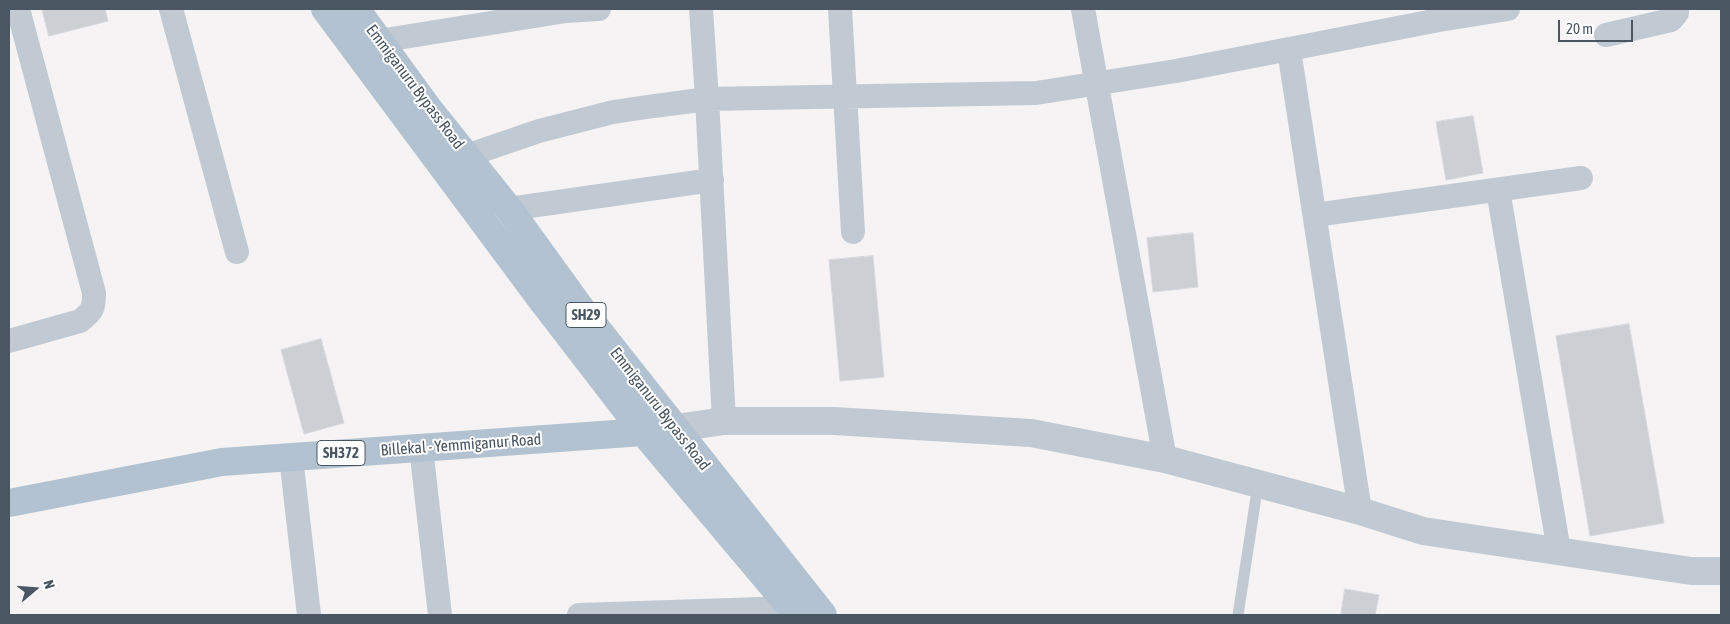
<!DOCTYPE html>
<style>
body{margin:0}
#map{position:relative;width:1730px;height:624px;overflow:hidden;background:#f5f3f3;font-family:"Asap Condensed",sans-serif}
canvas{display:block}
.frame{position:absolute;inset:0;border:10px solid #4a5661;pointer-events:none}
.north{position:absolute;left:10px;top:564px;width:50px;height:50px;-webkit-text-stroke:4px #fff;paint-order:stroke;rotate:72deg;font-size:14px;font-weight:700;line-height:20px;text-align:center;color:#4a5661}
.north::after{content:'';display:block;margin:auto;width:18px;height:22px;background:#4a5661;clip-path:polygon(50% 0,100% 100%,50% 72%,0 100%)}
.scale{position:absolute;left:1558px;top:20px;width:75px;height:22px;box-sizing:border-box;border:2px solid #4a5661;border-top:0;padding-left:6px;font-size:15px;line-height:18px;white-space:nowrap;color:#4a5661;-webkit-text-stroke:4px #fff;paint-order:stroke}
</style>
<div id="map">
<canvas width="1730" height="624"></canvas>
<div class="frame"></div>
<div class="north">N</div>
<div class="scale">20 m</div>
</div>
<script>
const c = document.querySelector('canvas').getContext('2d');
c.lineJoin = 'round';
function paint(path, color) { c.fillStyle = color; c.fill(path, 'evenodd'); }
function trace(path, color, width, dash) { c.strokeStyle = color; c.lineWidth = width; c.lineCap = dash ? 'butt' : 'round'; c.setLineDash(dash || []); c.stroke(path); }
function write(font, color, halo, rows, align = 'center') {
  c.font = font + ' "Asap Condensed",sans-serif'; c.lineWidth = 4; c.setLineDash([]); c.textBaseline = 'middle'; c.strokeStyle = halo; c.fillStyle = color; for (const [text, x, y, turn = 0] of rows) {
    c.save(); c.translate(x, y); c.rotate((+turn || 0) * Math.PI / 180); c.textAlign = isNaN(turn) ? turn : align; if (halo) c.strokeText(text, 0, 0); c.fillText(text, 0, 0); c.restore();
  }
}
const building = new Path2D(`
 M 42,9 L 105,9 L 108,21 L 49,36 Z
 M 1473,116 L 1483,173 L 1446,180 L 1436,122 Z
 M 1193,233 L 1198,287 L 1153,292 L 1147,238 Z
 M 873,256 L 884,377 L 840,381 L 829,260 Z
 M 1629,324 L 1664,523 L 1590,536 L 1556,336 Z
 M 321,339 L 344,423 L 304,434 L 281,350 Z
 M 1345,589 L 1379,595 L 1375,615 L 1341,615 Z`);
paint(building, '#cdcfd5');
trace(building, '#d7d9de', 1);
trace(new Path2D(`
 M 1238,615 L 1258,484`), '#c1cad2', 11);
trace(new Path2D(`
 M 171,9 L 237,252
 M 701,9 L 707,99 L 724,421
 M 840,9 L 853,232
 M 1083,9 L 1165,459
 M 1439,20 L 1508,9
 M 1606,35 L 1671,20 L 1677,13 L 1677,9
 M 379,41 L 566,11 L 599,9
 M 1289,50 L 1360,511
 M 466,156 L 539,131 L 613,112 L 647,107 L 707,99 L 1036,93 L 1176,71 L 1439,20 L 1437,9
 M 1498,190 L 1559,551
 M 509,209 L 712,180
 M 1315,215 L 1581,178
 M 9,341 L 80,321 C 93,311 94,308 94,293 L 18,9
 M 421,448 L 440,615
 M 291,457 L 309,615
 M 579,615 L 791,608`), '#c1cad2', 24);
trace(new Path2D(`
 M 676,428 L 724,421 L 834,421 L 1031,433 L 1165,459 L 1360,511 L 1423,531 L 1691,571 L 1721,571`), '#c1cad2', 28);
trace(new Path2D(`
 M 325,9 L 540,298 L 644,433 L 797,615
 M 356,9 L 428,108 L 509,209 L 582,310 L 823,615
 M 9,503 L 222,462 L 657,431`), '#b3c2d1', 28);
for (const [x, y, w] of [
 [586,315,40],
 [341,453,48]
]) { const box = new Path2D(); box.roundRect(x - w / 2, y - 12.5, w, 25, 4); c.fillStyle = '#fff'; c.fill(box); trace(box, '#4a5661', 1); }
write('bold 15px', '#4a5661', null, [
 ["SH29",586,315],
 ["SH372",341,453]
]);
write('16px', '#4a5661', '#fff', [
 ["Emmiganuru Bypass Road",415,87,53],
 ["Emmiganuru Bypass Road",660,409,52],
 ["Billekal - Yemmiganur Road",461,445,-4]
]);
</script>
